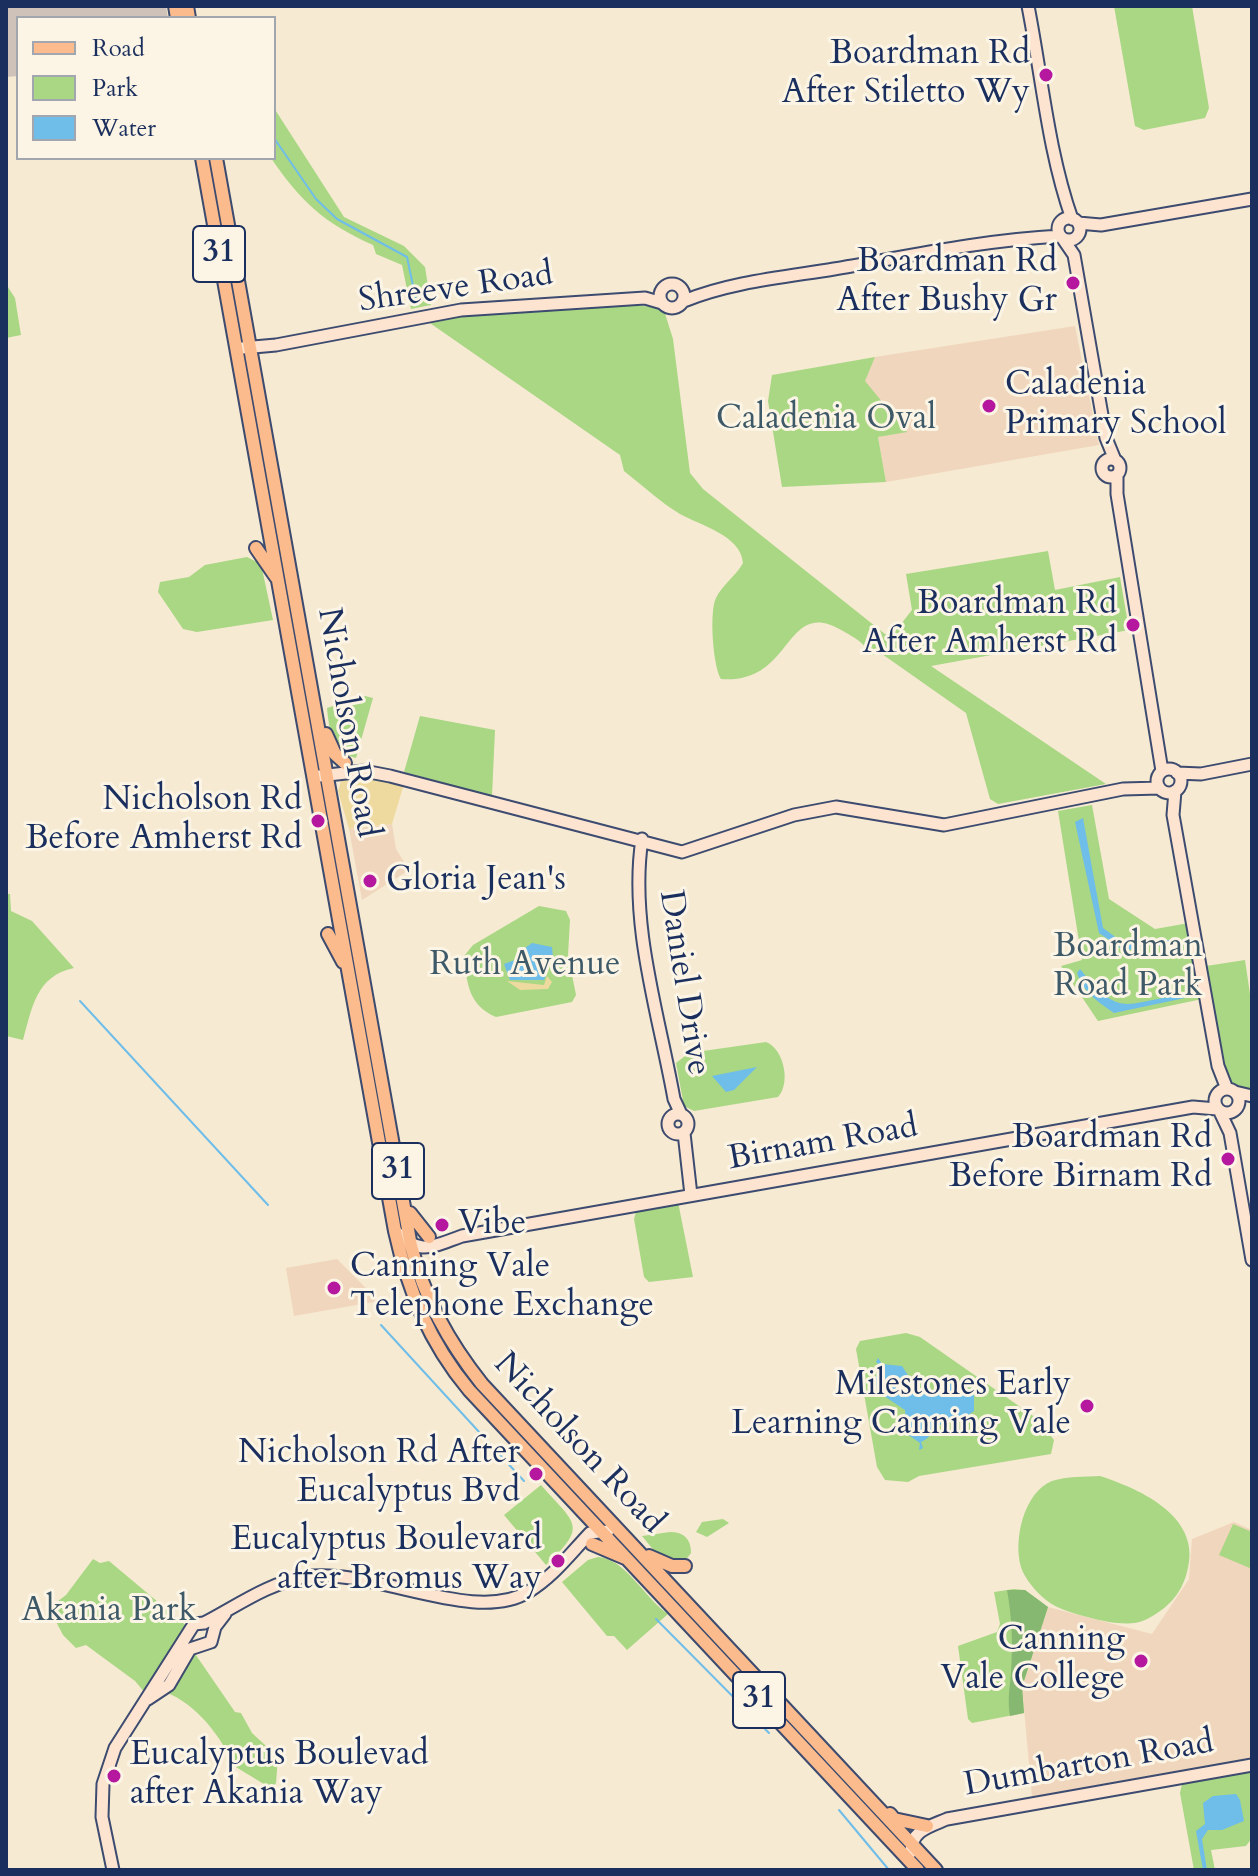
<!DOCTYPE html>
<style>
body{margin:0}
#map{position:relative;width:1258px;height:1876px;overflow:hidden;background:#f6ead2;font-family:Cardo,serif}
canvas{display:block}
.frame{position:absolute;inset:0;border:8px solid #1b2f5e;pointer-events:none}
.legend{position:absolute;left:16px;top:16px;width:260px;height:144px;box-sizing:border-box;background:#fcf5e5;border:2px solid #a2a6af;margin:0;padding:10px 14px;list-style:none;font-size:24px;color:#1b2f5e}
.legend li{display:flex;align-items:center;gap:16px;height:40px}
.legend b{width:40px;border:2px solid #a2a6af}
</style>
<div id="map">
<canvas width="1258" height="1876"></canvas>
<div class="frame"></div>
<ul class="legend">
<li><b style="height:10px;background:#fbbb8c"></b>Road</li>
<li><b style="height:22px;background:#a9d784"></b>Park</li>
<li><b style="height:22px;background:#6fbde9"></b>Water</li>
</ul>
</div>
<script>
const c = document.querySelector('canvas').getContext('2d');
c.lineJoin = 'round';
function paint(path, color) { c.fillStyle = color; c.fill(path, 'evenodd'); }
function trace(path, color, width, dash) { c.strokeStyle = color; c.lineWidth = width; c.lineCap = dash ? 'butt' : 'round'; c.setLineDash(dash || []); c.stroke(path); }
function write(font, color, halo, rows, align = 'center') {
  c.font = font + ' Cardo,serif'; c.lineWidth = 6; c.setLineDash([]); c.textBaseline = 'middle'; c.strokeStyle = halo; c.fillStyle = color; for (const [text, x, y, turn = 0] of rows) {
    c.save(); c.translate(x, y); c.rotate((+turn || 0) * Math.PI / 180); c.textAlign = isNaN(turn) ? turn : align; if (halo) c.strokeText(text, 0, 0); c.fillText(text, 0, 0); c.restore();
  }
}
paint(new Path2D(`
 M 1075,326 L 1099,445 L 886,482 L 878,437 L 906,431 L 864,381 L 875,357 Z
 M 392,824 L 396,849 L 409,870 L 362,900 L 349,829 Z
 M 337,1259 L 379,1301 L 294,1316 L 286,1268 Z
 M 1234,1522 L 1252,1530 L 1252,1759 L 1032,1797 L 1022,1687 L 1048,1607 L 1152,1634 L 1189,1579 L 1192,1539 Z`), '#f0d6bc');
paint(new Path2D(`
 M 6,6 L 166,6 L 168,18 L 18,18 L 18,76 L 6,77 Z`), '#cec2b9');
paint(new Path2D(`
 M 1114,6 L 1192,6 L 1209,108 L 1205,118 L 1144,130 L 1135,126 Z
 M 274,108 L 344,217 L 404,246 L 425,267 L 431,305 L 411,309 L 402,265 L 376,254 L 373,245 C 324,223 301,202 271,158 L 274,158 Z
 M 6,284 L 15,298 L 21,335 L 6,338 Z
 M 599,304 L 663,307 L 673,339 L 690,473 L 703,489 L 890,638 L 912,610 L 906,574 L 1048,551 L 1055,590 L 1120,577 L 1129,630 L 931,666 L 1106,784 L 998,804 L 990,799 L 966,713 L 882,654 L 870,655 C 864,642 855,638 843,631 C 783,595 795,685 721,679 C 713,667 709,611 716,598 C 722,585 736,576 743,563 C 741,535 699,525 680,514 C 660,502 642,485 624,471 L 620,455 L 427,321 L 524,308 Z
 M 875,357 L 865,381 L 907,432 L 878,437 L 886,482 L 782,487 L 768,401 L 772,375 Z
 M 247,557 L 261,564 L 273,620 L 197,632 L 183,629 L 158,592 L 160,582 L 189,577 L 205,565 Z
 M 365,696 L 373,698 L 356,758 C 332,752 329,729 327,708 Z
 M 420,716 L 495,730 L 492,796 L 404,772 Z
 M 1092,805 L 1109,899 L 1155,929 L 1189,923 L 1202,999 L 1098,1021 L 1061,966 L 1082,960 L 1058,811 Z
 M 6,894 L 10,894 L 11,911 L 32,921 L 74,968 C 36,976 32,1008 23,1040 L 6,1036 Z
 M 539,906 L 566,911 L 570,920 L 568,955 L 576,995 L 572,1002 L 496,1017 C 468,1005 467,983 464,956 L 473,945 Z
 M 1245,960 L 1252,1008 L 1252,1090 L 1243,1091 L 1236,1084 L 1229,1084 L 1206,966 Z
 M 766,1042 C 784,1049 791,1083 778,1097 L 694,1111 L 684,1106 L 676,1063 L 689,1053 Z
 M 678,1202 L 693,1277 L 649,1282 L 644,1277 L 634,1219 L 636,1212 Z
 M 906,1333 L 920,1337 L 1039,1420 L 1054,1440 L 1051,1454 L 919,1476 L 908,1482 L 885,1480 L 877,1467 L 856,1349 L 860,1341 Z
 M 1100,1476 C 1143,1490 1203,1518 1187,1572 C 1181,1595 1167,1609 1145,1620 C 1131,1627 1106,1622 1091,1618 C 1077,1614 1058,1610 1046,1600 C 1037,1593 1024,1578 1021,1567 C 1013,1540 1024,1492 1052,1481 C 1067,1476 1085,1477 1100,1476 Z
 M 541,1485 C 575,1524 589,1525 546,1565 L 504,1515 Z
 M 723,1519 L 729,1523 L 707,1537 L 696,1532 L 702,1522 Z
 M 1233,1524 L 1252,1532 L 1252,1569 L 1219,1555 Z
 M 670,1532 C 684,1532 691,1539 691,1553 L 684,1562 L 660,1558 L 642,1536 Z
 M 598,1557 C 625,1558 646,1600 668,1614 L 627,1650 L 614,1636 L 607,1636 L 562,1582 L 588,1560 Z
 M 93,1559 L 100,1563 L 109,1561 L 189,1628 L 146,1694 L 135,1681 L 86,1645 L 76,1648 L 63,1635 L 49,1608 L 66,1595 Z
 M 1014,1589 L 1025,1590 L 1048,1607 L 1022,1687 L 1024,1713 L 972,1723 L 968,1719 L 958,1646 L 997,1632 L 1000,1624 L 994,1592 Z
 M 189,1645 L 235,1712 L 241,1713 L 252,1733 L 278,1757 L 276,1783 L 272,1789 L 226,1761 L 228,1754 C 216,1729 185,1693 155,1690 Z
 M 1252,1768 L 1252,1838 L 1246,1846 L 1211,1850 L 1215,1870 L 1194,1870 L 1180,1793 L 1182,1784 Z`), '#a9d784');
paint(new Path2D(`
 M 1007,1590 L 1025,1590 L 1048,1607 L 1022,1687 L 1024,1713 L 1010,1716 C 1007,1699 1010,1688 1011,1672 C 1013,1643 1012,1618 1007,1590 Z`), '#86b872');
paint(new Path2D(`
 M 347,776 L 404,784 L 392,824 L 349,829 L 338,791 L 342,778 Z
 M 547,976 L 552,982 L 548,989 L 520,990 L 507,981 L 544,985 Z`), '#eeda9e');
paint(new Path2D(`
 M 1083,818 L 1103,928 L 1125,944 L 1169,940 L 1171,947 L 1147,945 L 1125,951 L 1099,933 L 1075,822 Z
 M 532,943 L 552,947 L 553,958 L 539,961 L 547,973 L 544,980 L 510,980 L 504,964 L 523,957 L 525,948 Z
 M 1080,969 C 1121,1019 1123,1003 1180,995 L 1185,998 L 1114,1013 C 1097,1001 1084,993 1077,973 Z
 M 757,1067 L 734,1090 L 726,1092 L 712,1076 Z
 M 878,1358 L 882,1364 L 902,1366 L 921,1395 L 952,1383 L 950,1377 L 954,1375 L 954,1383 L 974,1392 L 974,1411 L 960,1421 C 938,1415 937,1435 921,1442 L 923,1448 L 919,1450 L 920,1443 L 907,1434 L 905,1410 L 881,1394 L 874,1384 L 880,1365 L 876,1362 Z
 M 1236,1794 L 1240,1800 L 1244,1821 L 1222,1830 L 1208,1830 L 1202,1839 L 1207,1870 L 1203,1870 L 1196,1831 L 1205,1824 L 1203,1803 L 1213,1796 Z`), '#6fbde9');
trace(new Path2D(`
 M 274,138 L 316,199 L 337,219 L 407,257 L 417,305
 M 80,1001 L 268,1205
 M 381,1325 L 524,1481
 M 656,1619 L 769,1733
 M 839,1810 L 889,1870`), '#6fbde9', 2);
const secondary = new Path2D(`
 M 1028,6 C 1042,77 1048,151 1072,219
 M1058 229a11 11 0 1 1 22 0a11 11 0 1 1-22 0Z
 M 1078,223 L 1101,225 L 1252,199
 M 1063,239 L 1074,255 L 1106,438 L 1115,460
 M660 296a12 12 0 1 1 24 0a12 12 0 1 1-24 0Z
 M 684,301 C 730,282 785,277 834,269 C 909,256 984,240 1060,236
 M 242,348 L 276,345 L 461,310 L 645,298 L 662,303
 M1102 468a9 9 0 1 1 18 0a9 9 0 1 1-18 0Z
 M 1117,475 L 1117,494 L 1162,771
 M1157 781a12 12 0 1 1 24 0a12 12 0 1 1-24 0Z
 M 1177,773 L 1201,774 L 1252,764
 M 319,776 L 364,771 L 390,776 L 682,852 L 794,815 L 836,807 L 944,825 L 1123,789 L 1159,788
 M 1175,791 L 1173,815 L 1218,1066 L 1227,1089
 M 642,839 C 629,924 659,1015 674,1099 L 681,1114
 M1215 1101a12 12 0 1 1 24 0a12 12 0 1 1-24 0Z
 M 1235,1092 L 1252,1096
 M 1220,1112 L 1230,1133 L 1252,1260
 M668 1124a10 10 0 1 1 20 0a10 10 0 1 1-20 0Z
 M 684,1133 L 691,1195
 M 395,1231 C 420,1256 431,1247 462,1236 L 1193,1107 L 1217,1109
 M 148,1699 L 169,1685 L 190,1649 L 211,1642 L 215,1627 L 225,1614
 M 911,1852 C 911,1830 931,1826 947,1819 L 1252,1765
 M 113,1870 L 102,1817 L 103,1784 L 115,1748 L 194,1624 L 204,1623 C 237,1606 268,1583 305,1577 C 374,1567 473,1625 528,1592 C 554,1576 570,1554 590,1533 L 608,1531`);
const primary = new Path2D(`
 M 175,6 L 177,18
 M 187,6 L 189,18
 M 202,158 L 395,1231 C 408,1290 429,1342 469,1390 L 918,1870
 M 216,158 L 411,1246 C 425,1299 448,1341 482,1384 L 936,1870
 M 256,548 L 276,577
 M 326,734 L 335,754 L 345,763
 M 328,934 L 343,962
 M 410,1213 L 429,1237
 M 592,1544 L 625,1558
 M 649,1556 L 672,1566 L 685,1566
 M 890,1814 L 894,1819 L 927,1826`);
trace(secondary, '#3c4b6f', 15);
trace(primary, '#3c4b6f', 16);
trace(secondary, '#fde4d1', 11);
trace(primary, '#fbbb8c', 12);
for (const [x, y, r, color] of [
 [1046,75,8,"#b5179e"],
 [1073,283,8,"#b5179e"],
 [989,406,8,"#b5179e"],
 [1133,625,8,"#b5179e"],
 [318,821,8,"#b5179e"],
 [370,881,8,"#b5179e"],
 [1228,1159,8,"#b5179e"],
 [442,1225,8,"#b5179e"],
 [334,1288,8,"#b5179e"],
 [1087,1406,8,"#b5179e"],
 [536,1474,8,"#b5179e"],
 [558,1561,8,"#b5179e"],
 [1141,1661,8,"#b5179e"],
 [114,1776,8,"#b5179e"]
]) { const dot = new Path2D(); dot.arc(x, y, r, 0, 2 * Math.PI); c.fillStyle = color; c.fill(dot); trace(dot, '#fcf5e5', 3); }
for (const [x, y, w] of [
 [219,254,52],
 [398,1171,52],
 [759,1700,52]
]) { const box = new Path2D(); box.roundRect(x - w / 2, y - 28, w, 56, 6); c.fillStyle = '#fcf5e5'; c.fill(box); trace(box, '#1b2f5e', 2); }
write('bold 32px', '#1b2f5e', null, [
 ["31",219,254],
 ["31",398,1171],
 ["31",759,1700]
]);
write('34px', '#1b2f5e', '#fcf5e5', [
 ["Boardman Rd",1030,55],
 ["After Stiletto Wy",1030,94],
 ["Boardman Rd",1057,263],
 ["After Bushy Gr",1057,302],
 ["Caladenia",1005,386,"left"],
 ["Primary School",1005,425,"left"],
 ["Boardman Rd",1117,605],
 ["After Amherst Rd",1117,644],
 ["Nicholson Rd",302,801],
 ["Before Amherst Rd",302,840],
 ["Gloria Jean's",386,881,"left"],
 ["Boardman Rd",1212,1139],
 ["Before Birnam Rd",1212,1178],
 ["Vibe",458,1225,"left"],
 ["Canning Vale",350,1268,"left"],
 ["Telephone Exchange",350,1307,"left"],
 ["Milestones Early",1071,1386],
 ["Learning Canning Vale",1071,1425],
 ["Nicholson Rd After",520,1454],
 ["Eucalyptus Bvd",520,1493],
 ["Eucalyptus Boulevard",542,1541],
 ["after Bromus Way",542,1580],
 ["Canning",1125,1641],
 ["Vale College",1125,1680],
 ["Eucalyptus Boulevad",130,1756,"left"],
 ["after Akania Way",130,1795,"left"]
], 'right');
write('34px', '#1b2f5e', '#fcf5e5', [
 ["Shreeve Road",456,289,-8],
 ["Nicholson Road",347,723,80],
 ["Daniel Drive",683,983,81],
 ["Birnam Road",823,1144,-10],
 ["Nicholson Road",578,1444,47],
 ["Dumbarton Road",1089,1765,-10]
]);
write('34px', '#3e5968', '#fcf5e5', [
 ["Caladenia Oval",826,420],
 ["Boardman",1128,948],
 ["Road Park",1128,987],
 ["Ruth Avenue",525,966],
 ["Akania Park",109,1612]
]);
</script>
